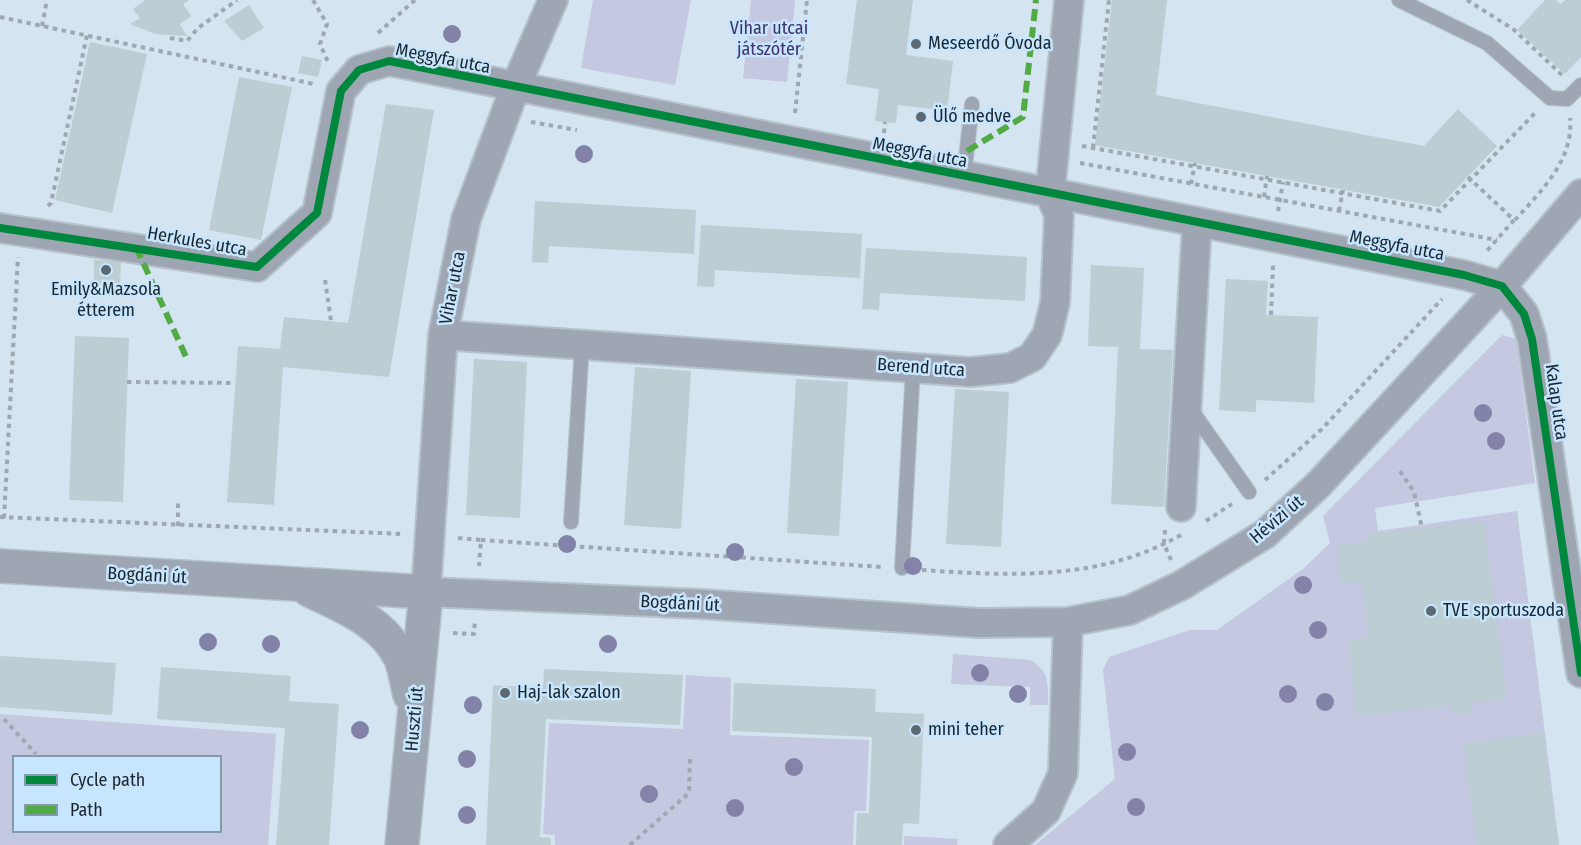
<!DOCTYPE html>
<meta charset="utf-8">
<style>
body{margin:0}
#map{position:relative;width:1581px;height:845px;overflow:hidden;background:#d4e4f0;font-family:"Fira Sans Condensed",sans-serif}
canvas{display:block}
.legend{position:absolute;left:12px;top:755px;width:210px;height:78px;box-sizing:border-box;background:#c7e6fd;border:2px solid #829aab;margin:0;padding:8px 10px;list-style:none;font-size:18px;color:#1b272f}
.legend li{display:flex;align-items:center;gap:12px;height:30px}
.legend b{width:30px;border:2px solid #829aab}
</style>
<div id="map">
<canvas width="1581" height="845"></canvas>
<ul class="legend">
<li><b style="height:8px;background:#00873e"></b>Cycle path</li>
<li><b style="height:8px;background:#52aa45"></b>Path</li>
</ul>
</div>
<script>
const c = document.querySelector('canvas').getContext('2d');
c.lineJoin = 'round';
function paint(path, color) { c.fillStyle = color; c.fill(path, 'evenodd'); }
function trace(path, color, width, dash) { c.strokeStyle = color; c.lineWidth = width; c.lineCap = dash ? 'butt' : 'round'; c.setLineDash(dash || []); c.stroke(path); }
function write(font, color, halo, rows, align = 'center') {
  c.font = font + ' "Fira Sans Condensed",sans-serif'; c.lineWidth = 5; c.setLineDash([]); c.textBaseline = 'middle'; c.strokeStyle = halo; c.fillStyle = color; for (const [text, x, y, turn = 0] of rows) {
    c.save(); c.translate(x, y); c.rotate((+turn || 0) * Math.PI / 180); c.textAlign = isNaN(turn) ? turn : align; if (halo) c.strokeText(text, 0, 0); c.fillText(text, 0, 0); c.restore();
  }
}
paint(new Path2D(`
 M 593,0 L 691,0 L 675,85 L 581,68 Z
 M 751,0 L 795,0 L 787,82 L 743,78 Z
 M 1502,335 L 1516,339 L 1535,483 L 1375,508 L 1378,531 L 1517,511 L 1559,845 L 1035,845 L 1115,779 L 1103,670 L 1109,657 L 1190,630 L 1217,630 L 1303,569 L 1330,543 L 1323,516 Z
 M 953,654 L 1030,660 C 1050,670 1048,685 1048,705 L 1030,705 L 1030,687 L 951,684 Z
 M 686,675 L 731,678 L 730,735 L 869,740 L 866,811 L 854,811 L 853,845 L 555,845 L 555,835 L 543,834 L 549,723 L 683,729 Z
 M 0,714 L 276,734 L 268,845 L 0,845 ZM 14,756 L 220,756 L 220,832 L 14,832 Z
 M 904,836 L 958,839 L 957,845 L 904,845 Z`), '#c4c8e0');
paint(new Path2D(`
 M 145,0 L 189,0 L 183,4 L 191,16 L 180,24 L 187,36 L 155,34 L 130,24 L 140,18 L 133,9 Z
 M 857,0 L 913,0 L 906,55 L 953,61 L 947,111 L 898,105 L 896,123 L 875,121 L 879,89 L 846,84 Z
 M 1112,0 L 1167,0 L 1156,95 L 1424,146 L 1458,109 L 1497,146 L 1439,207 L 1095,145 Z
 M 1545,0 L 1556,0 L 1561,4 L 1565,0 L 1581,0 L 1581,57 L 1565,74 L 1517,30 Z
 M 249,5 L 264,28 L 242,41 L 224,21 Z
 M 90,42 L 147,54 L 112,213 L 55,200 Z
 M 302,56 L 322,60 L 318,77 L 298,73 Z
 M 239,77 L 292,87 L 261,240 L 209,230 Z
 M 386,104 L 434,110 L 389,377 L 283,367 L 274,505 L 227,502 L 238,346 L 280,349 L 284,317 L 348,323 Z
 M 535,201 L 696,210 L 694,254 L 549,246 L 548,263 L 532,262 Z
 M 701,225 L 862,234 L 860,278 L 715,270 L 714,287 L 697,286 Z
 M 866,248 L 1027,257 L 1025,301 L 880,293 L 879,310 L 862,309 Z
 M 94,260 L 121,261 L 120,285 L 94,284 Z
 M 1091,265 L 1144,268 L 1140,349 L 1173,350 L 1164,507 L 1111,504 L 1118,347 L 1088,346 Z
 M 1226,279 L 1268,281 L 1266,315 L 1318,317 L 1314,403 L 1256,400 L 1256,412 L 1219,410 Z
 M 75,336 L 129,338 L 123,502 L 69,500 Z
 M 474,359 L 527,362 L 520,518 L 466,515 Z
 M 635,367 L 691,371 L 681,529 L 624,525 Z
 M 796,379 L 848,382 L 839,536 L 787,533 Z
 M 955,389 L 1009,392 L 1001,547 L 946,544 Z
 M 1484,520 L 1507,698 L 1471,703 L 1472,712 L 1452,714 L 1451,705 L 1357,716 L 1348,640 L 1369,637 L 1362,582 L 1341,585 L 1336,545 L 1369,541 L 1368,535 Z
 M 0,656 L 116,663 L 112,715 L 0,707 Z
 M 161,667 L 291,676 L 289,701 L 339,704 L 329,845 L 276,845 L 285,728 L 157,719 Z
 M 544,669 L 683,675 L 680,725 L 546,719 L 540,837 L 551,838 L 551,845 L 486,845 L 493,685 L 543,688 Z
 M 734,683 L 876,689 L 875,712 L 924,714 L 919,824 L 903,823 L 902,845 L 856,845 L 857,813 L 869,813 L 872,737 L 732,731 Z
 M 1543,732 L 1558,845 L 1477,845 L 1463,744 Z`), '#bdcdd4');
const service = new Path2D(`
 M 1399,0 L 1487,43 L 1550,98 L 1567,99 L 1581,85
 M 964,176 L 972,104
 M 1190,408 L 1249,492
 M 571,522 L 582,345
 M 902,568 L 913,368`);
const minor = new Path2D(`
 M 553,0 L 515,88 L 466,219 L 443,335 L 426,592 L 701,604 L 979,623 L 1068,622 L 1130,610 L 1182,585 L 1265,534 L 1318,485 L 1502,286 L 1581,194
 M 0,228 L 257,267 L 317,213 L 341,91 L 359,70 L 389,61 L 1464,275 L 1502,286 L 1524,314 L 1532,339 L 1581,673
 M 443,335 L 971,372 L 1010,368 L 1032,357 L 1047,335 L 1055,303 L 1059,215 L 1050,194 L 1069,0
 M 1181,507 L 1197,222
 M 1008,845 L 1046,811 L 1063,773 L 1068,622`);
const tertiary = new Path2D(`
 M 0,566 L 426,592 L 402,845
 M 309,590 C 343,606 384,622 401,659 C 405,670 407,684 410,695`);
trace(service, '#b5c1cb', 16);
trace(minor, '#b5c1cb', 32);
trace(tertiary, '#b5c1cb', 36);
trace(new Path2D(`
 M 313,0 L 327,24 L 320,44 L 328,62
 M 1467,0 L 1513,29 L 1562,75
 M 0,17 L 314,84
 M 42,26 L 47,0
 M 378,33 L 415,0
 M 170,38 L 187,41 L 198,28 L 237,0
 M 795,113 L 807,0
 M 531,122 L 577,130
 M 884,133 L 885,122
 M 1082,146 L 1440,211 L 1536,112
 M 1093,148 L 1109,0
 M 1080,163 L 1497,240
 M 1468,177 L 1514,220 L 1486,252
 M 1191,184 L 1195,163
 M 1264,197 L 1267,176
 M 48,206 L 51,203 L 87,35
 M 1278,211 L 1283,182
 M 1339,211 L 1343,190
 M 1515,220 C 1541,191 1574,160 1570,118
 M 325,280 L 331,321
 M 1271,315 L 1273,265
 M 127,382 L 235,383
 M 1400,471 L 1414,492 L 1422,528
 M 1265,480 L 1322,429 L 1442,299
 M 0,517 L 403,534
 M 4,518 L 18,257
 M 1206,521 L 1232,504
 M 178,526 L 178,500
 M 1165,530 L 1164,544 L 1171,560
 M 458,538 L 481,540 L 479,566
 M 481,540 L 882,567
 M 922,570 C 1011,576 1100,581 1181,535
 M 453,633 L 474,634 L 475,621
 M 4,719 L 36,754
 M 630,845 L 689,793 L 690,758`), '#9ea8b2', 4, [4.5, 4.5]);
trace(service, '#9ea6b3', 14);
trace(minor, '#9ea6b3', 28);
trace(tertiary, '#9ea6b3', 33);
trace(new Path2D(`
 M 967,151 L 1023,117 L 1036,0
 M 136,247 L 187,359`), '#52aa45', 6, [12, 6]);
trace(new Path2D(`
 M 0,228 L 257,267 L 317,213 L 341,91 L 359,70 L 389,61 L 1464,275 L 1502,286 L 1524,314 L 1532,339 L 1581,673`), '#00873e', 8);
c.fillStyle = '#8382a8';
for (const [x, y] of [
 [452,34],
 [584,154],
 [1483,413],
 [1496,441],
 [567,544],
 [735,552],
 [913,566],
 [1303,585],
 [1318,630],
 [208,642],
 [271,644],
 [608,644],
 [980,673],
 [1018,694],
 [1288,694],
 [1325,702],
 [473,705],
 [360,730],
 [1127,752],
 [467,759],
 [794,767],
 [649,794],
 [1136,807],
 [735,808],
 [467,815]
]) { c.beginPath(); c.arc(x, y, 9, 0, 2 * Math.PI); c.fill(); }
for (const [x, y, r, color] of [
 [916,44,6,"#5c6973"],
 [921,117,6,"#5c6973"],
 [106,270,6,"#5c6973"],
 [1431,611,6,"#5c6973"],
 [505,693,6,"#5c6973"],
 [916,730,6,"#5c6973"]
]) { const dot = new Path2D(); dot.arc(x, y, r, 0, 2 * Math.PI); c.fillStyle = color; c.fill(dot); trace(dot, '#c7e6fd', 2); }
write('18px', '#41316e', '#c7e6fd', [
 ["Vihar utcai",769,29],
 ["játszótér",769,50]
]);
write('18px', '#1b272f', '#c7e6fd', [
 ["Meseerdő Óvoda",928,44],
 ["Ülő medve",933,117],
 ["Emily&Mazsola",106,290,"center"],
 ["étterem",106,311,"center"],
 ["TVE sportuszoda",1443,611],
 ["Haj-lak szalon",517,693],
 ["mini teher",928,730]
], 'left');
write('18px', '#1b272f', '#c7e6fd', [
 ["Meggyfa utca",443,59,11],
 ["Meggyfa utca",920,153,11],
 ["Herkules utca",197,242,10],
 ["Meggyfa utca",1397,246,11],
 ["Vihar utca",453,288,-79],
 ["Berend utca",921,368,4],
 ["Kalap utca",1556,402,82],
 ["Hévízi út",1277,520,-40],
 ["Bogdáni út",147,576,3],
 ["Bogdáni út",680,604,3],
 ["Huszti út",415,719,-85]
]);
</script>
